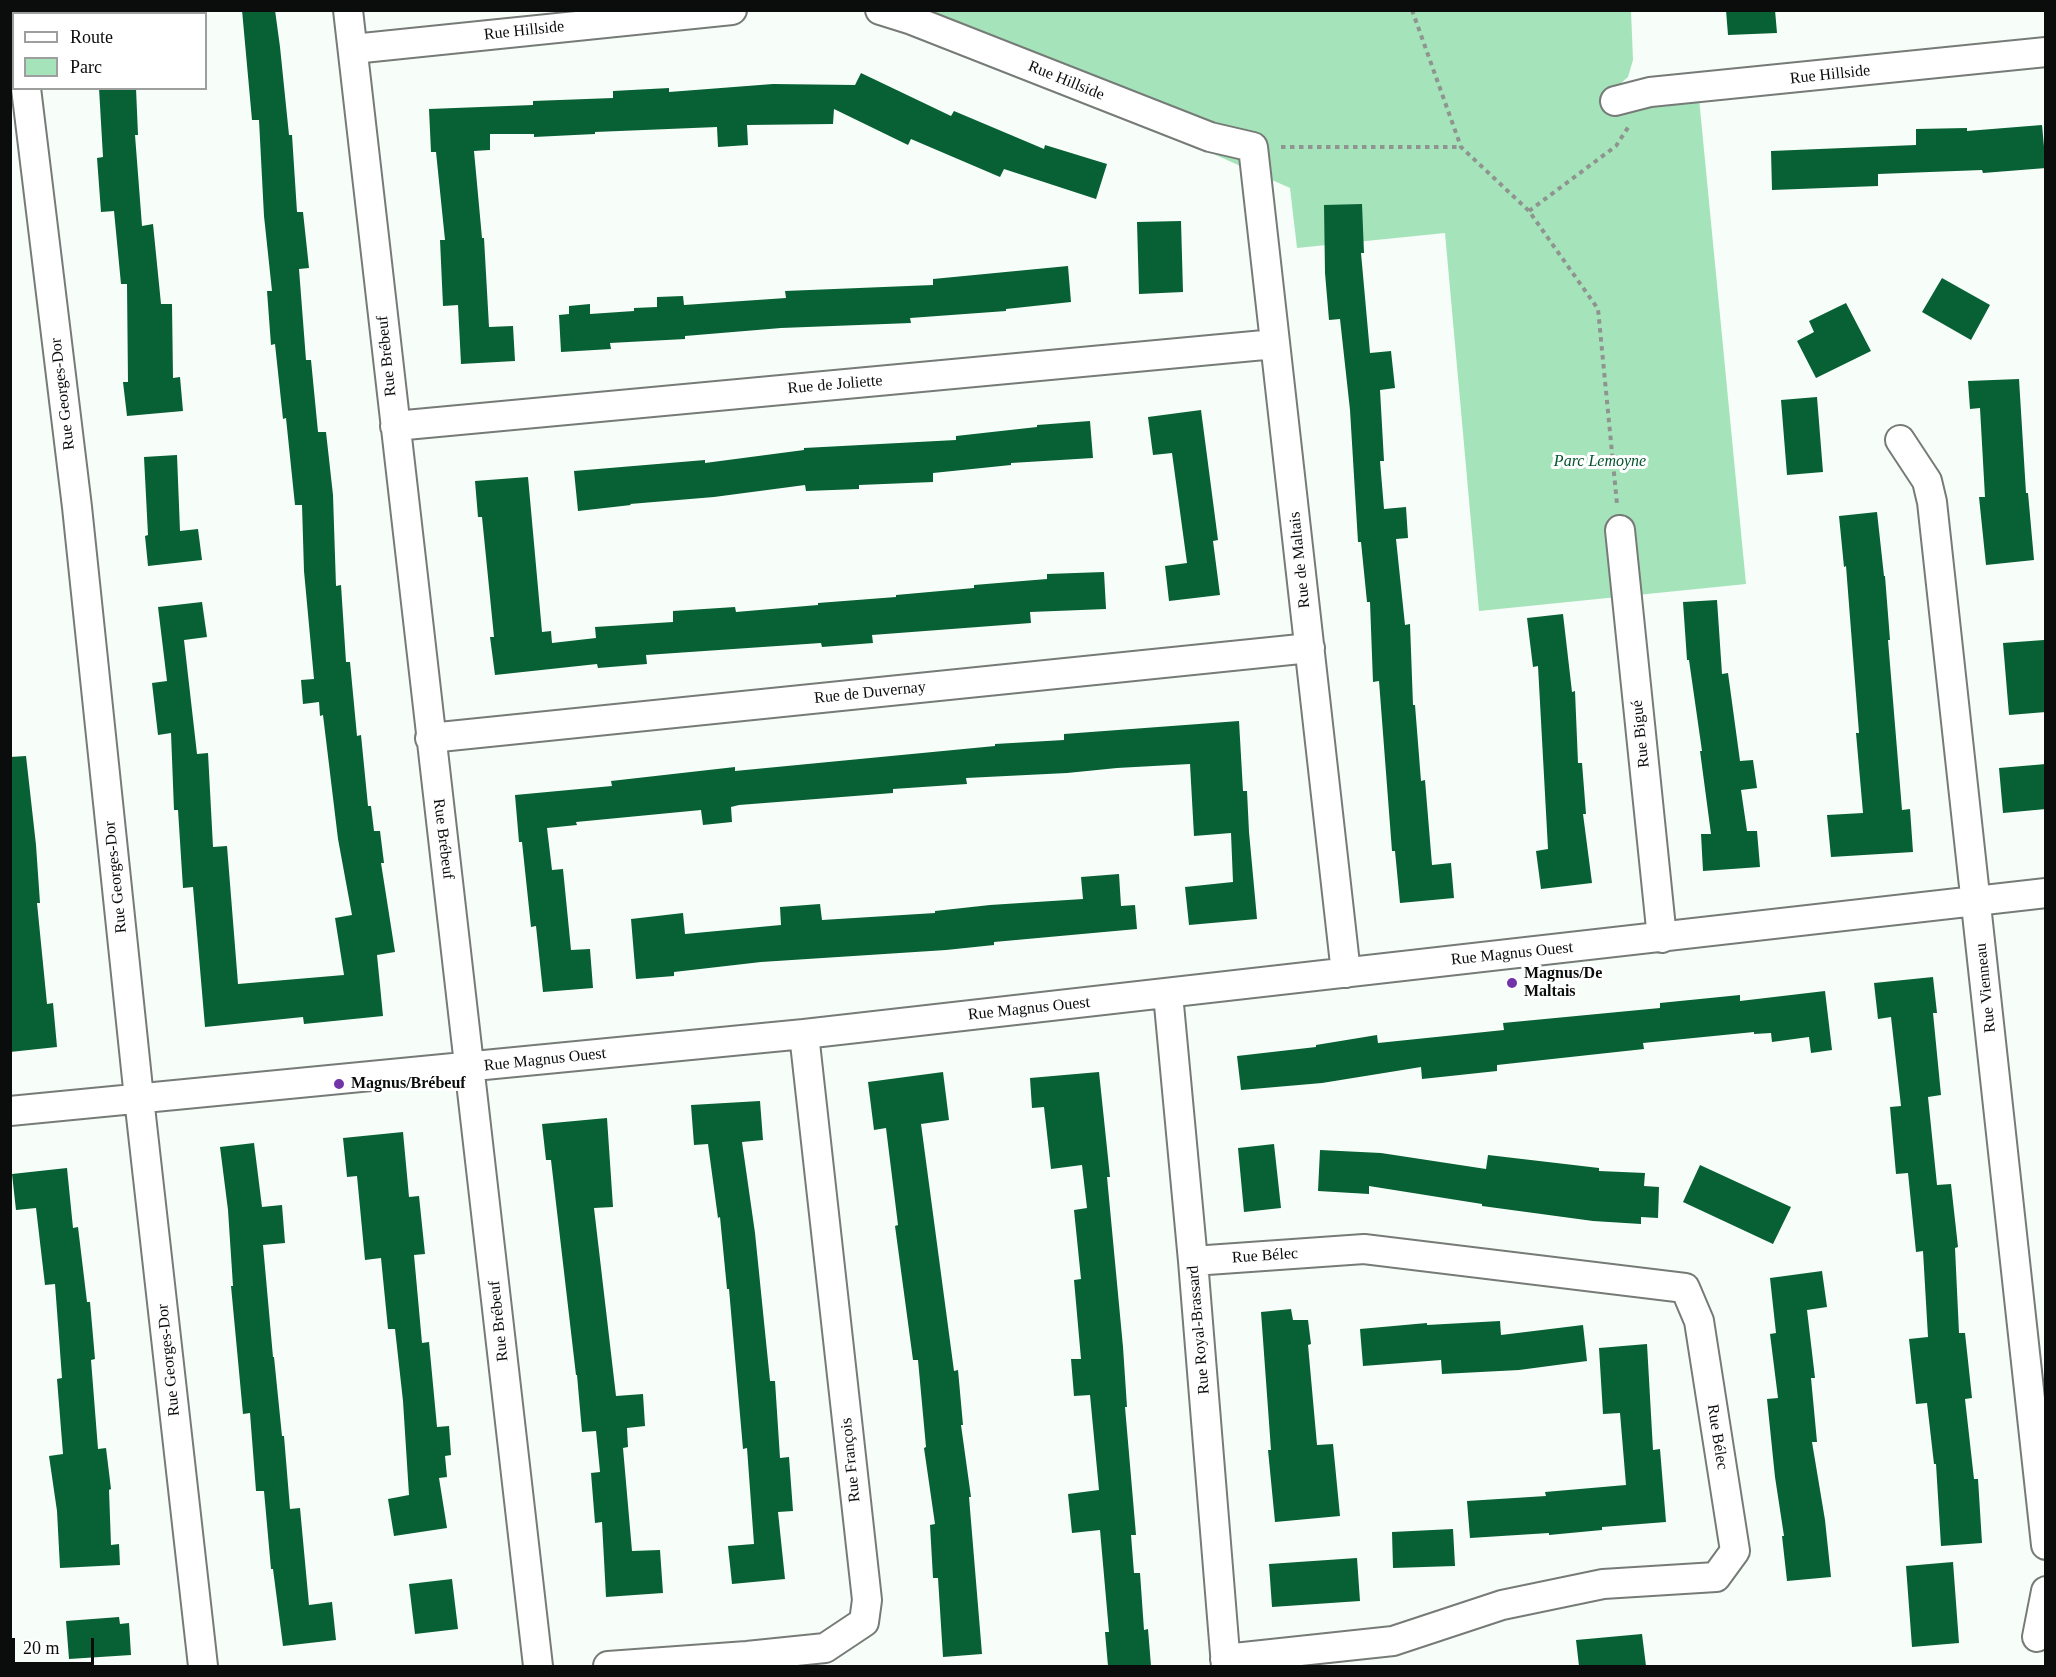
<!DOCTYPE html>
<meta charset="utf-8">
<style>
body{margin:0}
#map{position:relative;width:2056px;height:1677px;overflow:hidden;background:#f7fdf8;font-family:"Times New Roman",serif}
canvas{display:block}
.frame{position:absolute;inset:0;border:12px solid #0b0d0c;pointer-events:none}
.legend{position:absolute;left:12px;top:12px;width:195px;height:78px;box-sizing:border-box;background:#fff;border:2px solid #9d9e9e;margin:0;padding:8px 10px;list-style:none;font-size:18px;color:#0b0d0c}
.legend li{display:flex;align-items:center;gap:12px;height:30px}
.legend b{width:30px;border:2px solid #9d9e9e}
.scale{position:absolute;left:12px;top:1638px;width:82px;height:27px;box-sizing:border-box;border:3px solid #0b0d0c;border-top:0;padding-left:8px;font-size:18px;line-height:21px;white-space:nowrap;color:#0b0d0c;-webkit-text-stroke:4px #fff;paint-order:stroke}
</style>
<div id="map">
<canvas width="2056" height="1677"></canvas>
<div class="frame"></div>
<ul class="legend">
<li><b style="height:8px;background:#fff"></b>Route</li>
<li><b style="height:16px;background:#a5e4ba"></b>Parc</li>
</ul>
<div class="scale">20 m</div>
</div>
<script>
const c = document.querySelector('canvas').getContext('2d');
c.lineJoin = 'round';
function paint(path, color) { c.fillStyle = color; c.fill(path, 'evenodd'); }
function trace(path, color, width, dash) { c.strokeStyle = color; c.lineWidth = width; c.lineCap = dash ? 'butt' : 'round'; c.setLineDash(dash || []); c.stroke(path); }
function write(font, color, halo, rows, align = 'center') {
  c.font = font + ' "Times New Roman",serif'; c.lineWidth = 6; c.setLineDash([]); c.textBaseline = 'middle'; c.strokeStyle = halo; c.fillStyle = color; for (const [text, x, y, turn = 0] of rows) {
    c.save(); c.translate(x, y); c.rotate((+turn || 0) * Math.PI / 180); c.textAlign = isNaN(turn) ? turn : align; if (halo) c.strokeText(text, 0, 0); c.fillText(text, 0, 0); c.restore();
  }
}
paint(new Path2D(`
 M 880,11 L 1631,11 L 1633,60 L 1628,77 L 1614,89 L 1698,88 L 1746,584 L 1479,611 L 1445,233 L 1297,248 L 1290,188 L 912,20 Z`), '#a5e4ba');
paint(new Path2D(`
 M 242,10 L 275,10 L 280,47 L 289,135 L 292,135 L 297,212 L 303,212 L 309,268 L 299,269 L 306,360 L 311,360 L 318,432 L 326,432 L 333,495 L 336,586 L 341,585 L 346,662 L 350,662 L 357,736 L 361,735 L 368,806 L 371,806 L 374,831 L 380,831 L 384,863 L 381,863 L 395,952 L 377,955 L 383,1016 L 304,1024 L 303,1017 L 205,1027 L 193,887 L 183,888 L 178,810 L 174,810 L 171,733 L 158,735 L 152,683 L 167,681 L 158,607 L 202,602 L 207,637 L 184,640 L 197,754 L 208,753 L 213,847 L 227,846 L 238,984 L 344,975 L 335,918 L 352,915 L 338,839 L 323,715 L 320,716 L 319,702 L 303,704 L 301,680 L 314,679 L 304,571 L 302,505 L 295,505 L 286,418 L 283,419 L 275,344 L 271,345 L 267,291 L 272,291 L 264,216 L 259,120 L 252,120 Z
 M 1726,10 L 1775,10 L 1777,33 L 1728,35 Z
 M 861,73 L 951,116 L 954,111 L 1044,149 L 1045,145 L 1107,164 L 1096,199 L 1004,169 L 1000,177 L 911,139 L 908,145 L 834,109 L 833,124 L 747,125 L 748,145 L 718,147 L 717,127 L 595,132 L 595,134 L 534,137 L 534,134 L 490,134 L 490,150 L 474,151 L 482,238 L 484,238 L 489,327 L 513,326 L 515,361 L 461,364 L 458,305 L 443,306 L 440,240 L 445,240 L 436,152 L 431,152 L 429,109 L 533,105 L 533,101 L 613,98 L 613,91 L 669,88 L 669,92 L 773,84 L 855,85 Z
 M 99,88 L 136,88 L 138,135 L 135,135 L 142,226 L 153,224 L 161,304 L 172,304 L 173,378 L 180,377 L 183,411 L 127,416 L 123,382 L 128,382 L 127,284 L 121,284 L 114,211 L 101,212 L 97,158 L 103,157 Z
 M 2042,125 L 2046,168 L 1983,173 L 1982,170 L 1878,174 L 1878,186 L 1772,190 L 1771,151 L 1916,145 L 1916,129 L 1967,128 L 1967,131 Z
 M 1362,204 L 1364,253 L 1361,253 L 1370,353 L 1391,351 L 1395,388 L 1380,390 L 1384,461 L 1380,461 L 1384,509 L 1406,507 L 1408,538 L 1396,539 L 1405,625 L 1410,624 L 1413,705 L 1415,705 L 1421,781 L 1425,780 L 1432,865 L 1451,863 L 1454,898 L 1400,903 L 1395,851 L 1392,851 L 1379,681 L 1373,682 L 1370,602 L 1367,602 L 1361,542 L 1358,542 L 1350,410 L 1340,319 L 1329,320 L 1325,273 L 1324,205 Z
 M 1181,221 L 1183,292 L 1139,294 L 1137,222 Z
 M 1068,266 L 1071,302 L 1006,309 L 1006,311 L 910,318 L 911,323 L 781,328 L 685,336 L 685,339 L 610,343 L 611,349 L 561,352 L 559,315 L 569,314 L 569,306 L 590,304 L 590,314 L 634,311 L 634,308 L 657,307 L 657,297 L 683,296 L 684,305 L 786,298 L 785,291 L 933,285 L 933,279 Z
 M 1942,278 L 1990,305 L 1971,340 L 1922,312 Z
 M 1846,303 L 1871,351 L 1816,378 L 1797,341 L 1814,332 L 1809,321 Z
 M 2019,379 L 2026,493 L 2028,493 L 2034,560 L 1986,565 L 1979,497 L 1985,497 L 1980,408 L 1970,409 L 1968,381 Z
 M 1817,397 L 1823,472 L 1787,475 L 1781,400 Z
 M 1201,410 L 1218,540 L 1213,541 L 1220,595 L 1169,601 L 1165,566 L 1187,563 L 1172,453 L 1153,455 L 1148,417 Z
 M 1090,421 L 1093,458 L 1011,463 L 1011,465 L 933,473 L 933,482 L 859,485 L 859,489 L 806,491 L 805,485 L 714,497 L 630,504 L 631,505 L 578,511 L 574,471 L 705,460 L 705,463 L 804,450 L 804,448 L 956,440 L 956,436 L 1037,427 L 1037,425 Z
 M 177,455 L 180,531 L 198,529 L 202,560 L 148,566 L 145,536 L 148,535 L 144,457 Z
 M 528,477 L 542,632 L 551,631 L 552,643 L 596,638 L 595,627 L 673,622 L 673,611 L 735,607 L 736,612 L 818,605 L 818,603 L 896,597 L 896,595 L 974,588 L 974,585 L 1047,579 L 1047,574 L 1104,572 L 1106,609 L 1030,612 L 1031,623 L 872,635 L 873,643 L 822,647 L 821,643 L 646,655 L 647,664 L 598,668 L 597,664 L 495,675 L 490,637 L 494,637 L 482,517 L 478,517 L 475,481 Z
 M 1877,512 L 1884,576 L 1885,576 L 1890,640 L 1888,640 L 1902,810 L 1910,809 L 1913,852 L 1831,857 L 1827,815 L 1863,813 L 1856,733 L 1859,733 L 1846,566 L 1844,567 L 1839,516 Z
 M 1717,600 L 1722,674 L 1728,673 L 1740,761 L 1753,760 L 1757,788 L 1741,790 L 1747,831 L 1757,831 L 1760,867 L 1703,871 L 1701,834 L 1711,834 L 1700,751 L 1702,751 L 1689,660 L 1687,660 L 1683,602 Z
 M 1563,614 L 1572,692 L 1575,691 L 1578,763 L 1582,763 L 1586,814 L 1583,814 L 1592,883 L 1541,889 L 1536,851 L 1548,849 L 1538,666 L 1533,667 L 1527,618 Z
 M 2044,640 L 2046,712 L 2009,715 L 2003,643 Z
 M 1239,721 L 1243,791 L 1247,791 L 1249,832 L 1257,919 L 1189,925 L 1185,887 L 1233,882 L 1231,833 L 1194,836 L 1190,764 L 1117,768 L 1067,773 L 966,778 L 967,784 L 893,789 L 893,793 L 739,805 L 731,807 L 732,822 L 703,825 L 701,810 L 576,822 L 577,825 L 547,828 L 552,870 L 563,869 L 571,950 L 590,949 L 593,988 L 543,992 L 536,926 L 531,927 L 522,842 L 519,842 L 515,795 L 612,786 L 611,781 L 735,767 L 735,771 L 995,746 L 995,744 L 1064,740 L 1064,734 Z
 M 26,756 L 36,845 L 40,903 L 37,903 L 47,1004 L 53,1003 L 57,1047 L 10,1052 L 10,757 Z
 M 2046,764 L 2046,809 L 2003,813 L 1999,768 Z
 M 1119,874 L 1121,906 L 1135,905 L 1137,929 L 994,942 L 994,945 L 946,950 L 761,962 L 674,972 L 674,976 L 636,979 L 631,919 L 683,913 L 685,934 L 781,925 L 780,907 L 820,904 L 822,920 L 935,913 L 935,911 L 990,905 L 1083,899 L 1081,877 Z
 M 1933,977 L 1937,1013 L 1933,1013 L 1941,1095 L 1928,1097 L 1937,1185 L 1951,1184 L 1958,1247 L 1955,1248 L 1959,1333 L 1965,1333 L 1972,1398 L 1965,1399 L 1974,1479 L 1978,1479 L 1982,1543 L 1941,1546 L 1936,1464 L 1934,1464 L 1927,1403 L 1916,1404 L 1909,1339 L 1928,1337 L 1923,1251 L 1916,1252 L 1908,1173 L 1896,1174 L 1890,1107 L 1901,1106 L 1891,1017 L 1878,1019 L 1874,983 Z
 M 1825,991 L 1832,1050 L 1811,1053 L 1809,1037 L 1772,1042 L 1771,1033 L 1754,1034 L 1754,1032 L 1643,1043 L 1644,1049 L 1497,1065 L 1497,1071 L 1422,1079 L 1421,1067 L 1322,1083 L 1241,1090 L 1237,1056 L 1316,1047 L 1316,1045 L 1377,1035 L 1378,1043 L 1504,1030 L 1503,1023 L 1660,1008 L 1660,1003 L 1740,995 L 1740,1001 Z
 M 943,1072 L 949,1120 L 921,1124 L 954,1371 L 958,1370 L 963,1425 L 961,1425 L 971,1497 L 969,1497 L 982,1654 L 943,1657 L 938,1578 L 933,1578 L 930,1525 L 935,1524 L 924,1448 L 926,1447 L 918,1360 L 913,1360 L 895,1226 L 898,1225 L 886,1128 L 874,1130 L 868,1082 Z
 M 1099,1072 L 1110,1177 L 1107,1177 L 1123,1347 L 1127,1407 L 1125,1407 L 1136,1535 L 1131,1535 L 1134,1573 L 1140,1573 L 1144,1630 L 1148,1629 L 1151,1666 L 1108,1666 L 1105,1632 L 1109,1632 L 1100,1530 L 1072,1533 L 1068,1494 L 1099,1490 L 1090,1395 L 1074,1396 L 1071,1359 L 1081,1359 L 1074,1280 L 1081,1279 L 1074,1210 L 1087,1208 L 1082,1165 L 1051,1169 L 1044,1107 L 1032,1108 L 1030,1078 Z
 M 760,1101 L 763,1140 L 742,1142 L 755,1233 L 770,1381 L 775,1381 L 780,1458 L 789,1457 L 793,1511 L 778,1512 L 785,1579 L 732,1584 L 728,1546 L 754,1544 L 747,1448 L 743,1449 L 729,1289 L 727,1289 L 720,1217 L 718,1218 L 708,1144 L 694,1145 L 691,1105 Z
 M 607,1118 L 613,1207 L 594,1208 L 616,1396 L 643,1394 L 645,1426 L 627,1428 L 628,1447 L 623,1448 L 632,1551 L 660,1550 L 663,1593 L 606,1597 L 602,1522 L 595,1523 L 591,1473 L 600,1472 L 596,1431 L 582,1432 L 577,1375 L 576,1375 L 551,1160 L 546,1160 L 542,1124 Z
 M 403,1132 L 409,1197 L 419,1196 L 425,1254 L 414,1255 L 422,1343 L 429,1342 L 437,1427 L 449,1426 L 451,1455 L 445,1456 L 447,1477 L 439,1478 L 447,1528 L 394,1536 L 388,1499 L 409,1495 L 403,1401 L 395,1329 L 388,1329 L 381,1258 L 365,1260 L 357,1176 L 347,1177 L 343,1138 Z
 M 254,1143 L 262,1207 L 282,1205 L 285,1243 L 263,1245 L 273,1357 L 274,1357 L 282,1436 L 284,1436 L 290,1509 L 300,1508 L 309,1605 L 332,1602 L 336,1640 L 283,1646 L 273,1569 L 271,1569 L 264,1491 L 256,1491 L 250,1413 L 243,1414 L 231,1286 L 233,1286 L 228,1210 L 220,1147 Z
 M 1274,1144 L 1281,1208 L 1244,1212 L 1238,1148 Z
 M 1320,1150 L 1381,1153 L 1486,1169 L 1488,1155 L 1599,1168 L 1599,1171 L 1645,1173 L 1644,1186 L 1659,1187 L 1658,1218 L 1641,1217 L 1641,1224 L 1593,1221 L 1482,1206 L 1482,1204 L 1369,1186 L 1369,1194 L 1318,1191 Z
 M 1700,1165 L 1791,1207 L 1773,1244 L 1683,1202 Z
 M 67,1168 L 73,1228 L 78,1227 L 87,1302 L 90,1302 L 95,1359 L 91,1360 L 98,1449 L 106,1448 L 111,1489 L 109,1490 L 111,1545 L 119,1544 L 120,1565 L 60,1568 L 57,1511 L 49,1456 L 63,1454 L 57,1379 L 62,1378 L 55,1284 L 45,1285 L 36,1208 L 16,1210 L 12,1174 Z
 M 1822,1271 L 1827,1307 L 1807,1310 L 1815,1378 L 1811,1378 L 1817,1442 L 1812,1442 L 1825,1520 L 1831,1577 L 1787,1581 L 1782,1536 L 1784,1536 L 1775,1477 L 1767,1399 L 1778,1398 L 1770,1334 L 1776,1333 L 1770,1278 Z
 M 1291,1309 L 1293,1320 L 1308,1320 L 1311,1344 L 1308,1345 L 1317,1445 L 1333,1444 L 1340,1516 L 1275,1522 L 1268,1450 L 1271,1450 L 1261,1312 Z
 M 1500,1321 L 1501,1335 L 1583,1325 L 1587,1361 L 1519,1370 L 1442,1374 L 1441,1360 L 1363,1366 L 1360,1329 L 1427,1323 L 1427,1325 Z
 M 1647,1344 L 1653,1450 L 1660,1449 L 1666,1522 L 1602,1527 L 1602,1530 L 1549,1535 L 1549,1533 L 1470,1538 L 1467,1501 L 1546,1496 L 1545,1492 L 1626,1485 L 1620,1413 L 1603,1414 L 1599,1348 Z
 M 1453,1529 L 1455,1566 L 1393,1568 L 1392,1532 Z
 M 1357,1558 L 1360,1601 L 1272,1607 L 1269,1564 Z
 M 1953,1562 L 1959,1643 L 1912,1647 L 1906,1566 Z
 M 452,1579 L 458,1629 L 415,1634 L 409,1584 Z
 M 119,1617 L 120,1624 L 129,1623 L 131,1655 L 69,1659 L 66,1621 Z
 M 1642,1634 L 1646,1666 L 1579,1666 L 1576,1640 Z`), '#086035');
const street = new Path2D(`
 M 17,10 L 17,14
 M 348,10 L 538,1666
 M 880,10 L 912,20 L 1210,137 L 1253,147 L 1346,973
 M 353,49 L 732,10
 M 26,88 L 77,507 L 139,1098 L 203,1666
 M 1615,101 L 1650,92 L 2046,52
 M 395,426 L 1275,344
 M 1900,440 L 1927,481 L 1932,502 L 2046,1545
 M 1620,530 L 1662,938
 M 430,738 L 1310,648
 M 1168,994 L 1193,1261 L 1226,1666
 M 10,1111 L 804,1034 L 2046,893
 M 1193,1261 L 1364,1249 L 1685,1288 L 1699,1321 L 1735,1551 L 1716,1577 L 1603,1584 L 1502,1605 L 1393,1641 L 1225,1659
 M 2037,1637 L 2046,1591
 M 608,1666 L 747,1656 L 825,1648 L 864,1622 L 867,1600 L 804,1034`);
trace(street, '#767b77', 32);
trace(new Path2D(`
 M 1412,10 L 1461,147 L 1529,211 L 1598,309 L 1617,504
 M 1281,147 L 1461,147
 M 1529,211 L 1616,146 L 1629,126`), '#8f9490', 4, [4.5, 4.5]);
trace(street, '#fff', 28);
for (const [x, y, r, color] of [
 [1512,983,6,"#7334a9"],
 [339,1084,6,"#7334a9"]
]) { const dot = new Path2D(); dot.arc(x, y, r, 0, 2 * Math.PI); c.fillStyle = color; c.fill(dot); trace(dot, '#fff', 2); }
write('16px', '#0b0d0c', '#fff', [
 ["Rue Hillside",524,31,-6],
 ["Rue Hillside",1830,75,-6],
 ["Rue Hillside",1066,81,22],
 ["Rue Brébeuf",387,356,-96],
 ["Rue de Joliette",835,385,-5],
 ["Rue Georges-Dor",63,394,-97],
 ["Rue de Maltais",1300,560,-96],
 ["Rue de Duvernay",870,693,-6],
 ["Rue Bigué",1641,734,-96],
 ["Rue Brébeuf",443,839,83],
 ["Rue Georges-Dor",116,877,-96],
 ["Rue Magnus Ouest",1512,954,-6],
 ["Rue Vienneau",1986,988,-96],
 ["Rue Magnus Ouest",1029,1009,-6],
 ["Rue Magnus Ouest",545,1060,-6],
 ["Rue Bélec",1265,1256,-4],
 ["Rue Brébeuf",499,1321,-96],
 ["Rue Royal-Brassard",1199,1330,-95],
 ["Rue Georges-Dor",169,1360,-96],
 ["Rue Bélec",1717,1437,81],
 ["Rue François",851,1460,-96]
]);
write('italic 16px', '#03542d', '#fff', [
 ["Parc Lemoyne",1600,462]
]);
write('bold 16px', '#0b0d0c', '#fff', [
 ["Magnus/De",1524,974],
 ["Maltais",1524,992],
 ["Magnus/Brébeuf",351,1084]
], 'left');
</script>
